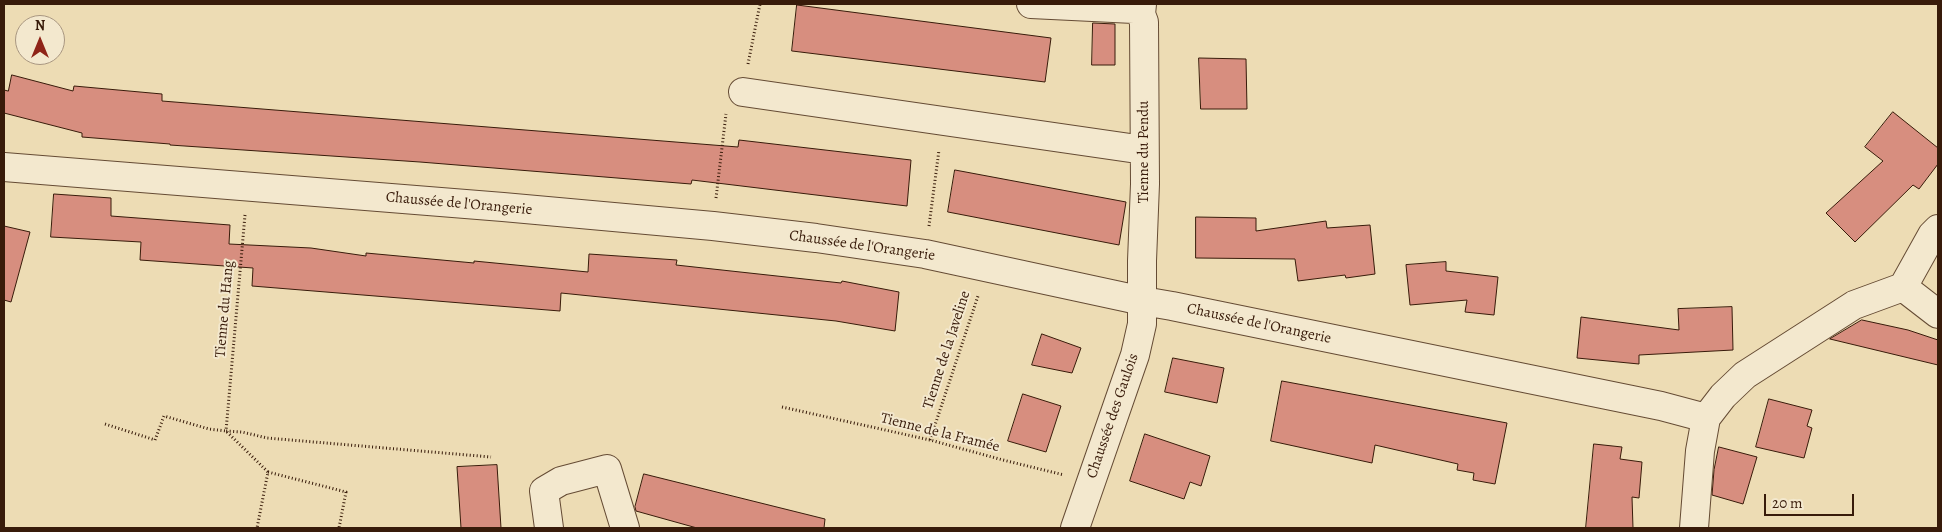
<!DOCTYPE html>
<meta charset="utf-8">
<style>
body{margin:0}
#map{position:relative;width:1942px;height:532px;overflow:hidden;background:#eddcb4;font-family:Alegreya,serif}
canvas{display:block}
.frame{position:absolute;inset:0;border:5px solid #381b0a;pointer-events:none}
.north{position:absolute;left:15px;top:15px;width:50px;height:50px;box-sizing:border-box;background:#f3e8ce;border:1px solid #a89680;border-radius:50%;rotate:0deg;font-size:14px;font-weight:700;line-height:20px;text-align:center;color:#381b0a}
.north::after{content:'';display:block;margin:auto;width:18px;height:22px;background:#8f2418;clip-path:polygon(50% 0,100% 100%,50% 72%,0 100%)}
.scale{position:absolute;left:1764px;top:494px;width:90px;height:22px;box-sizing:border-box;border:2px solid #381b0a;border-top:0;padding-left:6px;font-size:15px;line-height:18px;white-space:nowrap;color:#381b0a;-webkit-text-stroke:4px #f3e8ce;paint-order:stroke}
</style>
<div id="map">
<canvas width="1942" height="532"></canvas>
<div class="frame"></div>
<div class="north">N</div>
<div class="scale">20 m</div>
</div>
<script>
const c = document.querySelector('canvas').getContext('2d');
c.lineJoin = 'round';
function paint(path, color) { c.fillStyle = color; c.fill(path, 'evenodd'); }
function trace(path, color, width, dash) { c.strokeStyle = color; c.lineWidth = width; c.lineCap = dash ? 'butt' : 'round'; c.setLineDash(dash || []); c.stroke(path); }
function write(font, color, halo, rows, align = 'center') {
  c.font = font + ' Alegreya,serif'; c.lineWidth = 4; c.setLineDash([]); c.textBaseline = 'middle'; c.strokeStyle = halo; c.fillStyle = color; for (const [text, x, y, turn = 0] of rows) {
    c.save(); c.translate(x, y); c.rotate((+turn || 0) * Math.PI / 180); c.textAlign = isNaN(turn) ? turn : align; if (halo) c.strokeText(text, 0, 0); c.fillText(text, 0, 0); c.restore();
  }
}
const building = new Path2D(`
 M 797,5 L 1051,38 L 1045,82 L 792,51 Z
 M 1093,23 L 1115,24 L 1115,65 L 1092,65 Z
 M 1199,58 L 1246,59 L 1247,109 L 1201,109 Z
 M 12,75 L 73,91 L 74,86 L 162,94 L 162,101 L 738,147 L 739,140 L 911,160 L 907,206 L 692,180 L 691,184 L 420,162 L 170,145 L 170,144 L 82,137 L 82,133 L 4,113 L 4,90 L 8,91 Z
 M 1893,112 L 1938,148 L 1938,164 L 1919,189 L 1913,185 L 1855,242 L 1826,213 L 1883,161 L 1865,147 Z
 M 955,170 L 1126,202 L 1119,245 L 948,212 Z
 M 54,194 L 111,198 L 111,216 L 230,225 L 229,244 L 311,248 L 366,256 L 366,253 L 474,263 L 474,261 L 588,272 L 589,254 L 677,260 L 676,265 L 841,283 L 842,281 L 899,292 L 895,331 L 836,321 L 561,293 L 560,311 L 252,286 L 253,268 L 140,260 L 141,242 L 51,237 Z
 M 1196,217 L 1256,218 L 1256,231 L 1326,221 L 1327,228 L 1370,225 L 1375,274 L 1346,278 L 1345,275 L 1298,281 L 1295,259 L 1196,258 Z
 M 4,226 L 30,232 L 11,302 L 4,300 Z
 M 1446,262 L 1446,271 L 1498,277 L 1494,315 L 1465,312 L 1467,300 L 1410,305 L 1406,265 Z
 M 1732,307 L 1733,350 L 1639,355 L 1639,364 L 1577,358 L 1581,317 L 1679,330 L 1678,309 Z
 M 1862,320 L 1908,330 L 1938,340 L 1938,365 L 1830,339 Z
 M 1042,334 L 1081,348 L 1072,373 L 1032,365 Z
 M 1173,358 L 1224,368 L 1217,403 L 1165,392 Z
 M 1282,381 L 1507,423 L 1495,484 L 1473,480 L 1474,473 L 1457,470 L 1458,464 L 1375,445 L 1372,463 L 1271,441 Z
 M 1023,394 L 1061,406 L 1046,452 L 1008,441 Z
 M 1769,399 L 1812,410 L 1807,426 L 1812,428 L 1804,458 L 1756,447 Z
 M 1145,434 L 1210,456 L 1201,486 L 1190,482 L 1184,499 L 1130,481 Z
 M 1594,444 L 1622,447 L 1620,459 L 1642,462 L 1639,498 L 1632,497 L 1633,528 L 1586,528 Z
 M 1719,447 L 1757,457 L 1743,504 L 1712,495 L 1714,470 Z
 M 497,465 L 501,528 L 461,528 L 457,467 Z
 M 644,474 L 825,519 L 824,528 L 697,528 L 636,511 L 635,507 Z`);
paint(building, '#d78e7f');
trace(building, '#381b0a', 1);
const street = new Path2D(`
 M 1031,4 L 1134,9 L 1141,14
 M 743,92 L 1144,150
 M 4,167 L 503,207 L 713,226 L 816,238 L 925,254 L 1143,301 L 1172,306 L 1661,406 L 1706,418
 M 1903,287 L 1938,314
 M 549,528 L 544,491 L 561,481 L 607,469 L 625,528
 M 1075,528 L 1135,355 L 1142,324 L 1142,261 L 1145,184 L 1144,22 L 1141,14 L 1142,4
 M 1694,528 L 1700,451 L 1706,418 L 1723,396 L 1745,375 L 1854,305 L 1903,287 L 1932,235 L 1938,229`);
trace(street, '#654b34', 30);
trace(new Path2D(`
 M 748,64 L 760,4
 M 716,198 L 726,114
 M 245,215 L 226,431 L 242,432 L 267,438 L 491,457
 M 929,226 L 939,150
 M 782,407 L 930,440 L 1003,460 L 1064,475
 M 105,424 L 155,440 L 164,416 L 209,429 L 226,431 L 268,472 L 257,528
 M 930,440 L 978,296
 M 268,472 L 346,492 L 339,528`), '#381b0a', 3, [1, 2.5]);
trace(street, '#f3e8ce', 28);
write('15px', '#381b0a', '#f3e8ce', [
 ["Tienne du Pendu",1144,152,-90],
 ["Chaussée de l'Orangerie",459,204,5],
 ["Chaussée de l'Orangerie",862,246,8],
 ["Tienne du Hang",225,309,-85],
 ["Chaussée de l'Orangerie",1259,324,12],
 ["Tienne de la Javeline",947,350,-72],
 ["Chaussée des Gaulois",1113,416,-71],
 ["Tienne de la Framée",940,433,14]
]);
</script>
